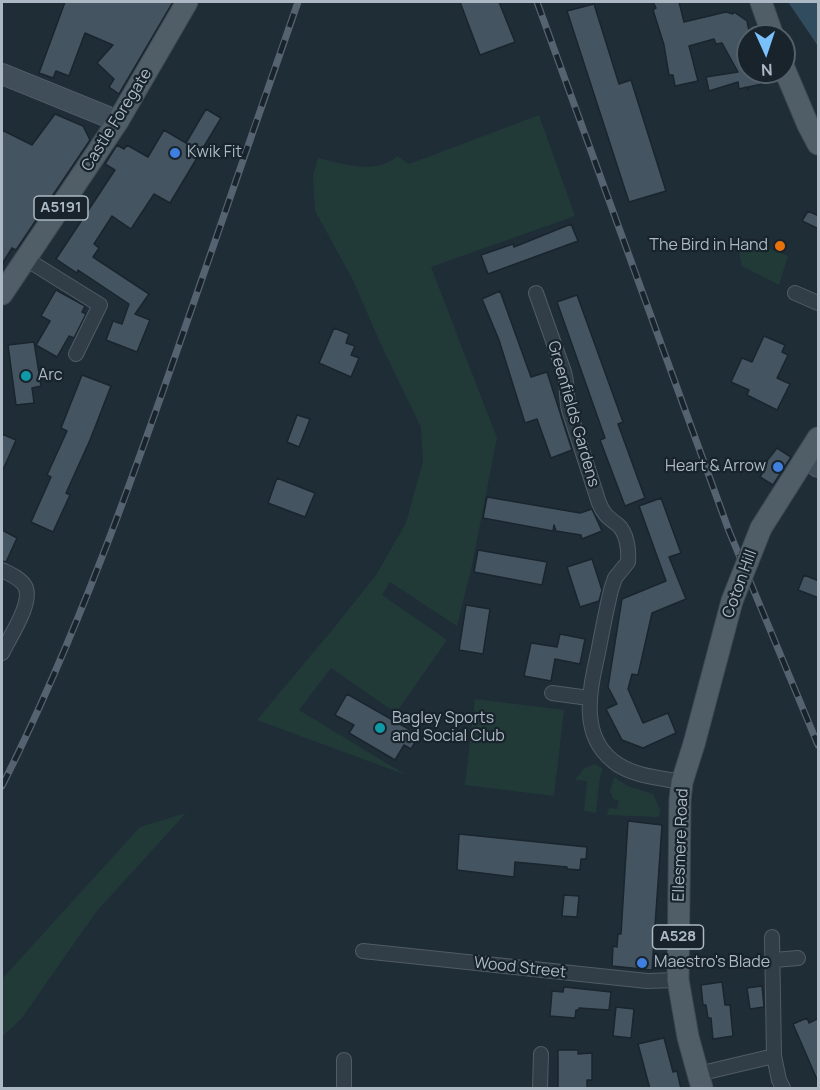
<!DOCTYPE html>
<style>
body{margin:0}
#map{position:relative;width:820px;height:1090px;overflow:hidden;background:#1f2d37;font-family:Manrope,sans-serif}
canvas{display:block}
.frame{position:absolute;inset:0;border:3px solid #acb9c4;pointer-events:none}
.north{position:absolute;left:736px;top:24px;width:60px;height:60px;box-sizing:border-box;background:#18232c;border:2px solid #535f69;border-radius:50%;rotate:177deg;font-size:16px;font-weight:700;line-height:24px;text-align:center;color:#acb9c4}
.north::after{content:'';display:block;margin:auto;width:21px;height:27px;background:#7ac1fb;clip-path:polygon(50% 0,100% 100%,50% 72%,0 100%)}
</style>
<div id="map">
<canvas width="820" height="1090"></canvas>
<div class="frame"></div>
<div class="north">N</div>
</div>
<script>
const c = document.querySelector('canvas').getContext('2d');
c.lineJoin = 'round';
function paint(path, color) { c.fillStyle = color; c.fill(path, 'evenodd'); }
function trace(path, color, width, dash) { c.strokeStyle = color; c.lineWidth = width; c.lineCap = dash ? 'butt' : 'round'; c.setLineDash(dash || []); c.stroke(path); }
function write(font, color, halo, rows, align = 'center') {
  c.font = font + ' Manrope,sans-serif'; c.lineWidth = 4.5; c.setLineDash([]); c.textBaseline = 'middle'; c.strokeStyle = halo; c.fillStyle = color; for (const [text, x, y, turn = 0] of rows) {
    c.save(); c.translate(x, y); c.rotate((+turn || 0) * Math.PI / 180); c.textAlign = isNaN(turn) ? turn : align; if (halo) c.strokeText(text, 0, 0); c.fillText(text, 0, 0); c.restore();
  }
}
paint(new Path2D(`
 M 539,115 L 575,216 L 431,267 L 497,438 L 472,565 L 457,626 L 390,582 L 382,595 L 447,640 L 396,713 L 331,668 L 299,710 L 406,775 L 257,720 L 333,629 L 376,575 L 406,523 L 423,461 L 421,427 L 382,347 L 353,280 L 315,211 L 313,176 L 318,158 C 341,164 379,175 397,156 L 409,164 Z
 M 744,239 L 788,256 L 779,285 L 742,266 L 739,253 Z
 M 475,699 L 564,710 L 554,796 L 465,785 Z
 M 595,764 L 603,769 L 600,776 L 596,813 L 584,811 L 587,781 L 575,780 L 583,769 Z
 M 614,777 L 628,786 L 653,794 L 660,809 L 659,817 L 607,815 L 609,808 L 617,809 L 619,801 L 613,799 L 610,791 Z
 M 186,813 L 96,912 L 22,1018 L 2,1037 L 2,979 L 140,827 Z`), '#213a38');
paint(new Path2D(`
 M 788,2 L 818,2 L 818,46 Z`), '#314b5f');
const building = new Path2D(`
 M 65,2 L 173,2 L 119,94 L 109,87 L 114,79 L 97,63 L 113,45 L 85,33 L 69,76 L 56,71 L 53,78 L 39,73 Z
 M 460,2 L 499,2 L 515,42 L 480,55 Z
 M 653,2 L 679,2 L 684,22 L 726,12 L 733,14 L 734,12 L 747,21 L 750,36 L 748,36 L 748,72 L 759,72 L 762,84 L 748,87 L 748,90 L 747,87 L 739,89 L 738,82 L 709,91 L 706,77 L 738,72 L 722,43 L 716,44 L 714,39 L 689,46 L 698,81 L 675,86 L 673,75 L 669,75 L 664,45 L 653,10 L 656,8 Z
 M 594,4 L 619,84 L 631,80 L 666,191 L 629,202 L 567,11 Z
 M 206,109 L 221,118 L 170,203 L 154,194 L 131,229 L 112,216 L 94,244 L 99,248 L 93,257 L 149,294 L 135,314 L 150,320 L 137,352 L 106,340 L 113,321 L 122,324 L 129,304 L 78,270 L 77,273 L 56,259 L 115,170 L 105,164 L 117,145 L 124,149 L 127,145 L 148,157 L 164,130 L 186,143 Z
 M 55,114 L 83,126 L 90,140 L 16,250 L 12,248 L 2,264 L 2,130 L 32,145 Z
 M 808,211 L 819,216 L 819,229 L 802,221 Z
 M 571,224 L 578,241 L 488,274 L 481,255 L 513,244 L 514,247 Z
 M 56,290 L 85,306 L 82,312 L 86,314 L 74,338 L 69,336 L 57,357 L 36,345 L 50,321 L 41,316 Z
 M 500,291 L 531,377 L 547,372 L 572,450 L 551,458 L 537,419 L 525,423 L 499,340 L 482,299 Z
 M 577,295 L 623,422 L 618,424 L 645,498 L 625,506 L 600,440 L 605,438 L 557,302 Z
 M 334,328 L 349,334 L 346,343 L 355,346 L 351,355 L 359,358 L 351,377 L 319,363 Z
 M 764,336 L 785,345 L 782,352 L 788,355 L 777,378 L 790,384 L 777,410 L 747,395 L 749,390 L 731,382 L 742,358 L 752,362 Z
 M 34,342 L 41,386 L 32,388 L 34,403 L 16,405 L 8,345 Z
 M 82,375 L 111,386 L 90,440 L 66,493 L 70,495 L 53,532 L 31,522 L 51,477 L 47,475 L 67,431 L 61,428 Z
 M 297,415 L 310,419 L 299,447 L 287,442 Z
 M 2,434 L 16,440 L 2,472 Z
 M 777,448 L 791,457 L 773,485 L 760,477 L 766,467 L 763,466 Z
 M 277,478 L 315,493 L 305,517 L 268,503 Z
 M 487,497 L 580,513 L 592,509 L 602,531 L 582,539 L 581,535 L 556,531 L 554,525 L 553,531 L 483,518 Z
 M 661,498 L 681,553 L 669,557 L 686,599 L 652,613 L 638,675 L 632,674 L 628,689 L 643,723 L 668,713 L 676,733 L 643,748 L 622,740 L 606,709 L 617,704 L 608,687 L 622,599 L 666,581 L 639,506 Z
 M 2,530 L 17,538 L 6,562 L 2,561 Z
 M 478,550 L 547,562 L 542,585 L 474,572 Z
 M 592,559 L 602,590 L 599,601 L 580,607 L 567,567 Z
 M 804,575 L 819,581 L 819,598 L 798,590 Z
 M 466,605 L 490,609 L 483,654 L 459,650 Z
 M 560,634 L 585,639 L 580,664 L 555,659 L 551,681 L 524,676 L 531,643 L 557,647 Z
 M 347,694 L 419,735 L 411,749 L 404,745 L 395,760 L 349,733 L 354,725 L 335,715 Z
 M 628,821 L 662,825 L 652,970 L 612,966 L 613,946 L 617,947 L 618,934 L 621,934 Z
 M 459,834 L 587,847 L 586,859 L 581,859 L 580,870 L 567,869 L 567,867 L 515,862 L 514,877 L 457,870 Z
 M 564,895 L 579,896 L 577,917 L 562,916 Z
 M 722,982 L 725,1005 L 730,1005 L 733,1036 L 713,1039 L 711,1018 L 708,1018 L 706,1005 L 703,1005 L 701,985 Z
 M 762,986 L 764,1007 L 750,1009 L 747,988 Z
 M 564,987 L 611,992 L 609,1010 L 579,1008 L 579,1010 L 576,1010 L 575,1018 L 550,1016 L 552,991 L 563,992 Z
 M 616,1007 L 634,1009 L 631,1038 L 613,1036 Z
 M 807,1018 L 809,1023 L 819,1018 L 819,1084 L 793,1024 Z
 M 664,1038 L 673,1072 L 677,1071 L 681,1089 L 650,1089 L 638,1044 Z
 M 558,1050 L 578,1050 L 578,1054 L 592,1053 L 592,1080 L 587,1080 L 587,1088 L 558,1089 Z`);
paint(building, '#445561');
trace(building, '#1a252e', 1.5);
const street = new Path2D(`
 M 26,259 L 100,305 L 76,354
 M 536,293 L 564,372 C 568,385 566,397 569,410 L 599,503 C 603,514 609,518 618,525 C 627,533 629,550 628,562 L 615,578 L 611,590 C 606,611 602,632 598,653 C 590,689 579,734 613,761 C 631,776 660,778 682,782
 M 795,293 L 818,303
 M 2,570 C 10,574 20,578 25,586 C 34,602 9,638 2,653
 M 552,693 L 589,698
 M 772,937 L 774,1056
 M 363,951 L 647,981 L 678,980
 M 774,960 L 798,958
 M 344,1060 L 344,1088
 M 698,1074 L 774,1056 L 779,1080 L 783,1088
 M 540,1088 L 541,1054`);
const secondary = new Path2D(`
 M 2,74 L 118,121
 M 807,457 L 818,467`);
const primary = new Path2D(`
 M 761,2 L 773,36
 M 784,68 L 808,125 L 818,144
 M 2,294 L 118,121 L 187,2
 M 761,528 L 818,438
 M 694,744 L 682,782 L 680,800 L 678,980 L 688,1037 L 702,1088`);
trace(street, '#505c65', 16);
trace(secondary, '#505c65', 22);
trace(primary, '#3f4a54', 23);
trace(street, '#323e47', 14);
trace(secondary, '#404e5a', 20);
trace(primary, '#505e68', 21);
const rail = new Path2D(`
 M 537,2 L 729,531 L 818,745
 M 2,786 C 77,636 133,478 188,319 C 225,213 261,107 298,2`);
trace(rail, '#54636f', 7);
trace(rail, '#18232c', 4.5, [14]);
const primaryBridge = new Path2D(`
 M 694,744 L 732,601 L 761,528`);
trace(primaryBridge, '#3f4a54', 23, []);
trace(primaryBridge, '#505e68', 21);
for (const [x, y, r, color] of [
 [175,153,6,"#3f7fe0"],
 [780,246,6,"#e8710a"],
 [26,376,6,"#0f9aa8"],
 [778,467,6,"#3f7fe0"],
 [380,728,6,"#0f9aa8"],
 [642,963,6,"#3f7fe0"]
]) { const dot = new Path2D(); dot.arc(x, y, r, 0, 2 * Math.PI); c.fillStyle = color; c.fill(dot); trace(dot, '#18232c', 2); }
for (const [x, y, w] of [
 [61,208,54],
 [678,937,51]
]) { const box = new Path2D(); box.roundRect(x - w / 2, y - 12, w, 24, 4.5); c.fillStyle = '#18232c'; c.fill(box); trace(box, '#acb9c4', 1.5); }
write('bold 15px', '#acb9c4', null, [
 ["A5191",61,208],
 ["A528",678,937]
]);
write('16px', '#acb9c4', '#18232c', [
 ["Castle Foregate",117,120,-58],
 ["Greenfields Gardens",573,414,74],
 ["Coton Hill",740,584,-70],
 ["Ellesmere Road",681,845,-88],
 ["Wood Street",520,968,6]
]);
write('16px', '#acb9c4', '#18232c', [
 ["Kwik Fit",187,153],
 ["The Bird in Hand",768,246,"right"],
 ["Arc",38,376],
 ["Heart & Arrow",766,467,"right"],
 ["Bagley Sports",392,719],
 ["and Social Club",392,737],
 ["Maestro's Blade",654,963]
], 'left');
</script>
